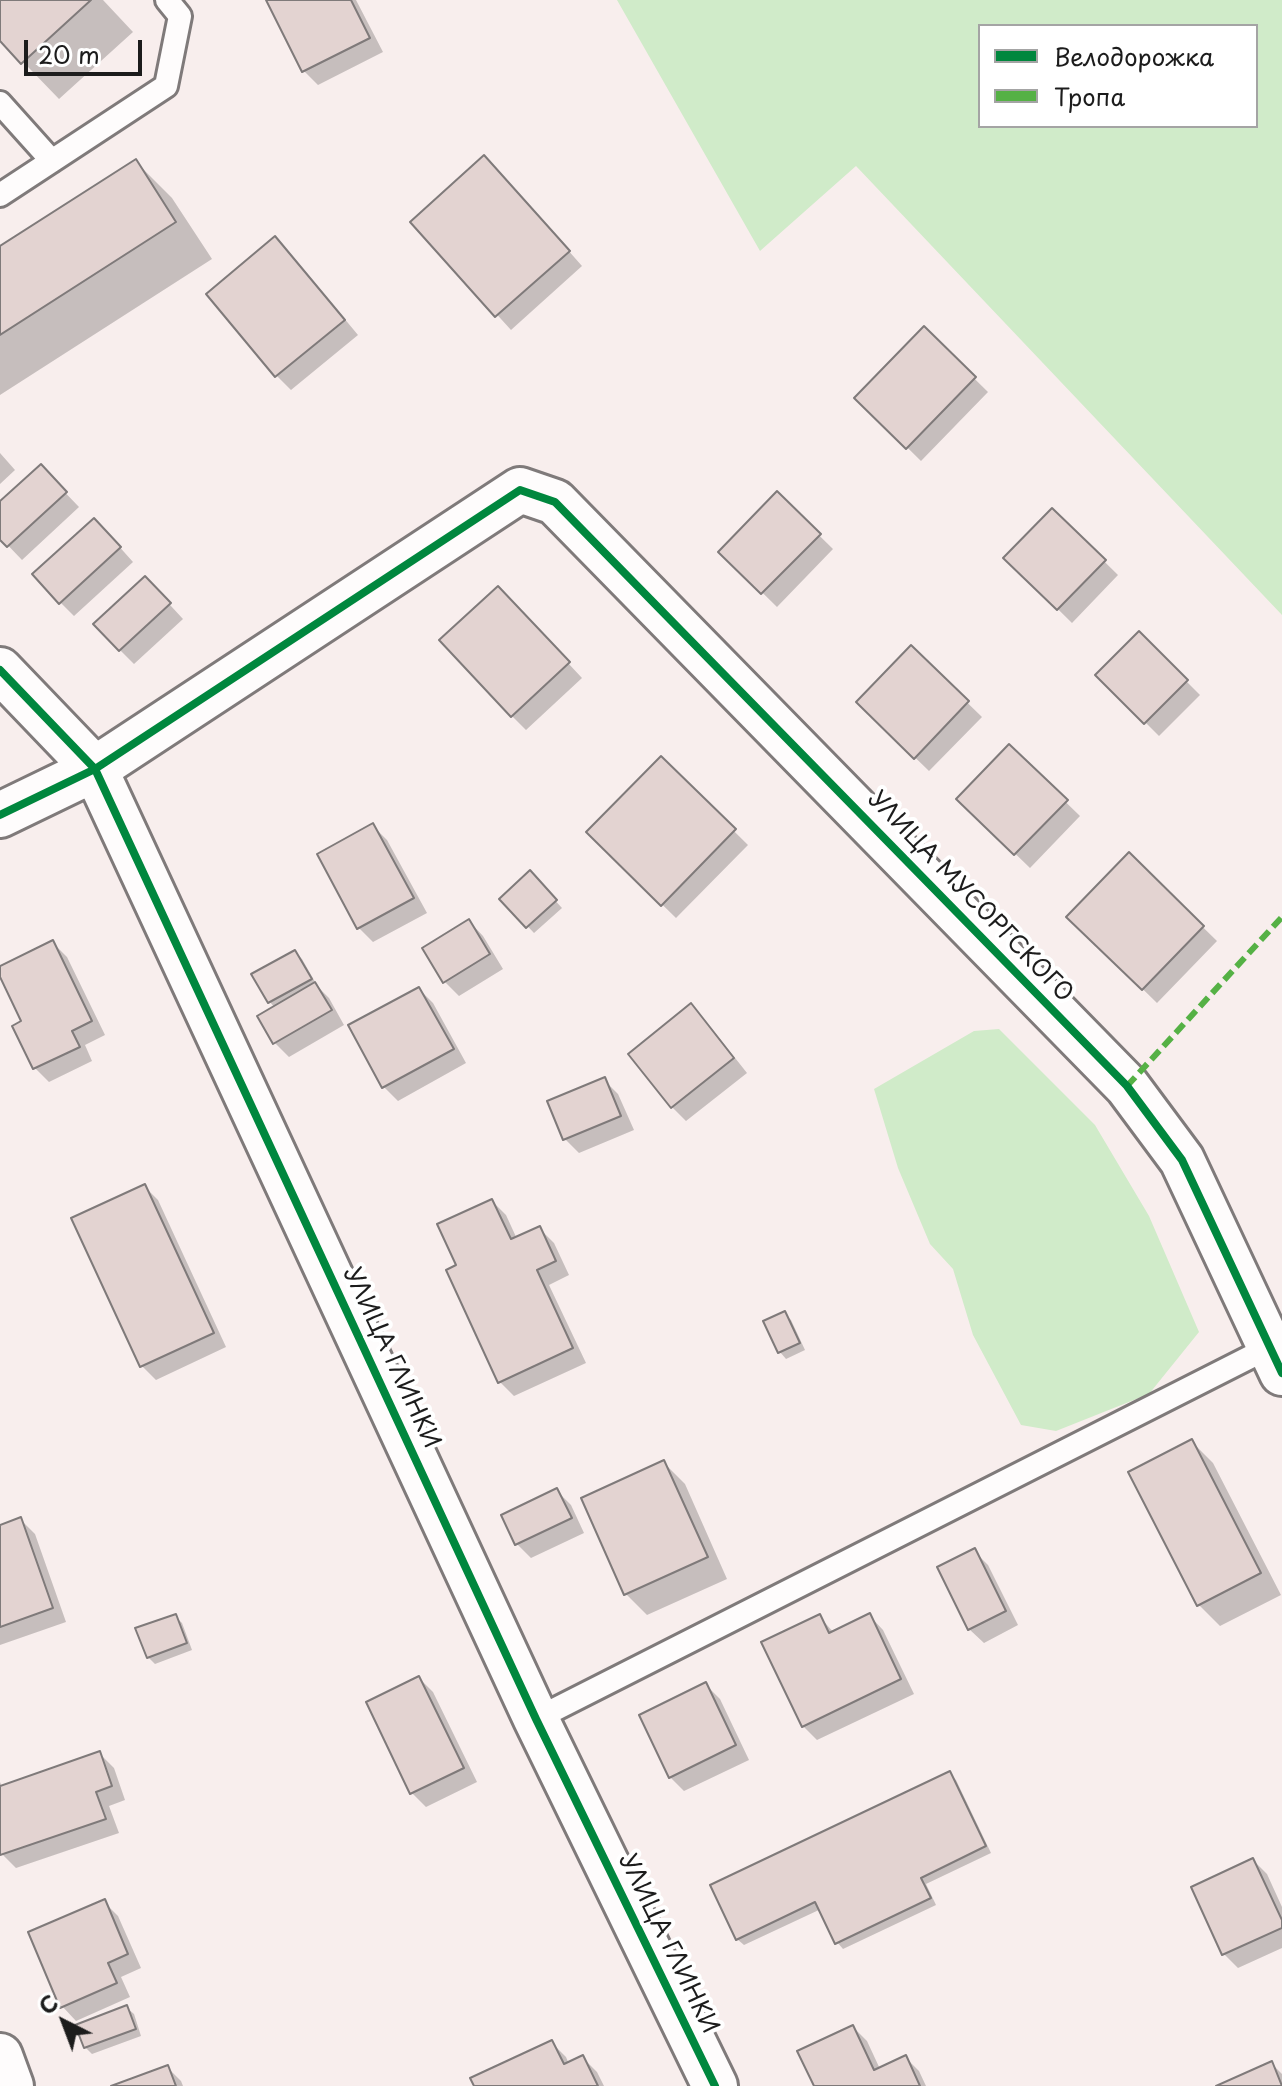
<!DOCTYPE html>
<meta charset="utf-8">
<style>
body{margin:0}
#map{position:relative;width:1282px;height:2086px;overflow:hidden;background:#f8eeed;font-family:"Playpen Sans",sans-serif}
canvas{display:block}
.legend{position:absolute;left:978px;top:24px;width:280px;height:104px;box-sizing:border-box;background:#fff;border:2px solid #a4a4a4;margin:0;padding:10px 14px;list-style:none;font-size:24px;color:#1c1c1c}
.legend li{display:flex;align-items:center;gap:16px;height:40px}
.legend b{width:40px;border:2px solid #a4a4a4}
.north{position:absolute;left:24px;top:1982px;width:80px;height:80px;-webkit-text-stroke:6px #fff;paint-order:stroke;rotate:318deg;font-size:22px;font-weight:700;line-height:32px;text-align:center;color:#1c1c1c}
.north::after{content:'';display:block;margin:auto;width:28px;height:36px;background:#1c1c1c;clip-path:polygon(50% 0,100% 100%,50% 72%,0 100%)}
.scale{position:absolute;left:24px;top:40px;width:118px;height:36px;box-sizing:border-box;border:4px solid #1c1c1c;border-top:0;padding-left:10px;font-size:24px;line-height:28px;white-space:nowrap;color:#1c1c1c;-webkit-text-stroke:6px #fff;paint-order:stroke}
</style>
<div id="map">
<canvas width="1282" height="2086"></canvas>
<ul class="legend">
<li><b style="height:10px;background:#00873e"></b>Велодорожка</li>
<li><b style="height:10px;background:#55b145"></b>Тропа</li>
</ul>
<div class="north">С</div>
<div class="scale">20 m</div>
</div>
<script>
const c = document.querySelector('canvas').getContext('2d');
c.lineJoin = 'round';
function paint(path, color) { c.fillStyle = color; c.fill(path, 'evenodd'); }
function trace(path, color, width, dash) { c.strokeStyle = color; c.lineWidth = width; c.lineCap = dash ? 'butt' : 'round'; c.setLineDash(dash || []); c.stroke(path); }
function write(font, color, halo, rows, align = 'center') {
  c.font = font + ' "Playpen Sans",sans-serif'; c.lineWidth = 8; c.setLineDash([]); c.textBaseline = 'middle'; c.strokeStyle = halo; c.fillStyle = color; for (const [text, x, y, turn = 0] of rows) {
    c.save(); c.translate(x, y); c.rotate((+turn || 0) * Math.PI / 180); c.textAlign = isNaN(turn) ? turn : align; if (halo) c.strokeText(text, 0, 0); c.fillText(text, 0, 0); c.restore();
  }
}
paint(new Path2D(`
 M 617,0 L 1282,0 L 1282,615 L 856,166 L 760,251 ZM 1256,26 L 1256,126 L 980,126 L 980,26 Z
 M 999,1029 L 1095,1125 L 1149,1216 L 1199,1332 L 1149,1394 L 1056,1431 L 1021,1425 L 973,1335 L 953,1269 L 930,1244 L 898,1168 L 874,1089 L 974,1031 Z`), '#d0ebc9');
paint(new Path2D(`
 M 0,0 L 103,0 L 133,32 L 59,99 L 0,38 Z
 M 268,0 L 356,0 L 383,52 L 318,85 L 304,71 Z
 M 136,162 L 172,198 L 212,259 L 0,395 L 0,249 Z
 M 498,171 L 582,266 L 511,330 L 413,222 Z
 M 275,238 L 289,252 L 358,335 L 291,390 L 277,376 L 209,294 Z
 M 924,329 L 988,392 L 921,461 L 857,398 Z
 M 0,453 L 15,470 L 0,484 Z
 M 54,481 L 79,507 L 22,560 L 0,537 L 0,504 Z
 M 777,494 L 833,549 L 777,607 L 721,552 Z
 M 1052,510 L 1118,575 L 1072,623 L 1006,558 Z
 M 108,534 L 133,562 L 74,616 L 60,602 Z
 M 159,593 L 183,619 L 134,664 L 120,650 Z
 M 511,602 L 582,678 L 526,730 L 512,716 Z
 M 1139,634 L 1200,695 L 1159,736 L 1098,675 Z
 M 911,648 L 982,717 L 929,771 L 858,702 Z
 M 1009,747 L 1080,816 L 1030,868 L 959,799 Z
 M 661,759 L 748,845 L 676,918 L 588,832 Z
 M 373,826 L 387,840 L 427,913 L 373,942 L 359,928 Z
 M 1129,855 L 1217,941 L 1157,1003 L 1069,917 Z
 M 530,873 L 562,908 L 534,933 L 502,899 Z
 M 469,921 L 483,936 L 503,969 L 459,996 L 445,982 Z
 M 53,943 L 67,957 L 105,1035 L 85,1045 L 92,1061 L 49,1082 L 35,1068 L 24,1022 L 0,973 L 0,968 Z
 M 295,952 L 302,959 L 318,987 L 329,998 L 344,1025 L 289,1057 L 275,1043 L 260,1017 L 275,1008 L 270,1002 L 254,975 Z
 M 419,989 L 433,1003 L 466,1063 L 398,1101 L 384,1087 Z
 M 691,1006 L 705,1020 L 747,1073 L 686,1121 L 672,1107 Z
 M 604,1080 L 618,1094 L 634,1130 L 579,1153 L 565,1139 Z
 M 144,1186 L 158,1200 L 226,1347 L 156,1380 L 142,1366 L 73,1219 Z
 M 492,1201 L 506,1215 L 517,1239 L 539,1228 L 554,1243 L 569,1275 L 549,1285 L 586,1363 L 514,1396 L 500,1382 L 459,1266 Z
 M 785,1314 L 791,1320 L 805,1350 L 786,1359 L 780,1352 L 766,1322 Z
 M 1192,1442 L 1213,1463 L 1281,1595 L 1220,1626 L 1199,1605 Z
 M 664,1463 L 685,1484 L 727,1579 L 647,1615 L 626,1594 Z
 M 557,1491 L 571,1505 L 584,1533 L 531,1558 L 517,1544 L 503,1516 Z
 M 21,1520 L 35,1534 L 66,1622 L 0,1645 L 0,1527 Z
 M 974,1551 L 988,1565 L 1018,1625 L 984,1643 L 969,1629 Z
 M 869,1615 L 883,1630 L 914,1694 L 817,1740 L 803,1726 L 819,1616 L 834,1633 Z
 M 175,1616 L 182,1623 L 192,1650 L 155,1664 L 148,1657 Z
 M 419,1678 L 433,1692 L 477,1782 L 426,1807 L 412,1793 L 368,1703 Z
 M 706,1685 L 720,1699 L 749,1760 L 684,1791 L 670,1777 Z
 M 100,1754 L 114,1768 L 125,1800 L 109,1806 L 119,1833 L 16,1868 L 2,1854 L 0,1849 L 0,1782 L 2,1787 Z
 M 949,1773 L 956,1780 L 991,1853 L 926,1884 L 936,1905 L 843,1949 L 837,1942 L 821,1909 L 744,1945 L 737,1939 Z
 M 1253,1860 L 1267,1874 L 1282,1907 L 1282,1948 L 1238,1968 L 1224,1954 L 1193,1888 Z
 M 104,1902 L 118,1916 L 141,1968 L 121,1977 L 130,1997 L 76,2021 L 62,2006 Z
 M 127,2008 L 134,2014 L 141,2036 L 92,2054 L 85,2047 Z
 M 853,2027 L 867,2041 L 880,2069 L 905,2057 L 919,2071 L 926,2086 L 816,2086 Z
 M 552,2043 L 566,2057 L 569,2064 L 583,2058 L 597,2072 L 604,2086 L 476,2086 Z
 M 1271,2063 L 1282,2074 L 1282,2086 L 1221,2086 Z
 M 167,2067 L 181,2081 L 183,2086 L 116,2086 Z`), '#0003');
const building = new Path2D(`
 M 0,0 L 91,0 L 21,64 L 0,41 Z
 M 266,0 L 351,0 L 370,38 L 302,72 Z
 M 484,155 L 570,251 L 495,317 L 410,222 Z
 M 136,159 L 176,222 L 0,335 L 0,246 Z
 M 275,236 L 345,320 L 275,377 L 206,294 Z
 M 924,326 L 976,377 L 906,449 L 854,398 Z
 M 41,464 L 67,492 L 7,547 L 0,540 L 0,501 Z
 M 777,491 L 821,534 L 761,594 L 718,552 Z
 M 1052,508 L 1106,560 L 1057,610 L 1003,558 Z
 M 94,518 L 121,547 L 59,604 L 32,574 Z
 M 145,576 L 171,603 L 119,651 L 93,624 Z
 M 498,586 L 570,662 L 511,717 L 439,640 Z
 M 1139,631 L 1188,680 L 1144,724 L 1095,675 Z
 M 911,645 L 969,701 L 914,759 L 856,702 Z
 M 1009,744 L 1068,800 L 1014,855 L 956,799 Z
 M 661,756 L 736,829 L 661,906 L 586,832 Z
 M 373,823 L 414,898 L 357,929 L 317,854 Z
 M 1129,852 L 1204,926 L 1142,990 L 1066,917 Z
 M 530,870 L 557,900 L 526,928 L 499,899 Z
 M 469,919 L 490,954 L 443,983 L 422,948 Z
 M 53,940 L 92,1021 L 72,1031 L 80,1047 L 33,1069 L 12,1026 L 21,1021 L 0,977 L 0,966 Z
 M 295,950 L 312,979 L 268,1003 L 251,974 Z
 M 315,982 L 332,1010 L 273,1044 L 257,1016 Z
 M 419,987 L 454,1049 L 382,1088 L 348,1025 Z
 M 691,1003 L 734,1058 L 671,1108 L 628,1054 Z
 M 605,1077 L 621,1116 L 563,1140 L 547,1101 Z
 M 145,1184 L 214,1333 L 140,1367 L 71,1218 Z
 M 492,1199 L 511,1239 L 540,1226 L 556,1261 L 537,1270 L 573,1348 L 498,1383 L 446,1270 L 456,1265 L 437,1224 Z
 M 785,1311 L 800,1343 L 778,1353 L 763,1321 Z
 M 1192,1439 L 1261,1573 L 1197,1606 L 1128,1472 Z
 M 664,1460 L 708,1557 L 624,1595 L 581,1498 Z
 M 557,1488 L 572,1518 L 515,1545 L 501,1515 Z
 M 21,1517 L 53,1608 L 0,1627 L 0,1525 Z
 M 975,1548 L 1006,1611 L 968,1630 L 937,1567 Z
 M 870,1613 L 901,1679 L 802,1727 L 761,1642 L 820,1614 L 829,1633 Z
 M 176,1614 L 187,1643 L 147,1658 L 135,1628 Z
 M 419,1676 L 464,1768 L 410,1794 L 366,1702 Z
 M 706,1682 L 736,1745 L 669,1778 L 639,1715 Z
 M 100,1751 L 112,1786 L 96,1792 L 106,1819 L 0,1855 L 0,1786 Z
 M 950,1771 L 986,1846 L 921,1878 L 931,1898 L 835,1944 L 815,1902 L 736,1940 L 710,1885 Z
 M 1253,1858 L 1282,1920 L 1282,1928 L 1222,1955 L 1191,1887 Z
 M 105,1899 L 128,1954 L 108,1963 L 117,1983 L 60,2008 L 28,1932 Z
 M 127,2005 L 136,2029 L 84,2048 L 75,2025 Z
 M 853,2025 L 874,2070 L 906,2055 L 920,2086 L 814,2086 L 797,2051 Z
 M 552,2040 L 564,2064 L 583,2055 L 598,2086 L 474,2086 L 470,2078 Z
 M 1272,2061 L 1282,2086 L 1216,2086 Z
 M 168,2065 L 176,2086 L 111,2086 Z`);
paint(building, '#e3d3d1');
trace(building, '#7f7a7a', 2);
const lane = new Path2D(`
 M 0,103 L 52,161
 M 0,195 L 166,86 L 180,16 L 167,0
 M 536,1719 L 1270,1347`);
const street = new Path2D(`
 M 0,670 L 95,769 L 536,1719 L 715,2086
 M 0,815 L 95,769 L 520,490 L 555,502 L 1127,1086 L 1182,1160 L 1282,1373
 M 0,2056 L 11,2086`);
trace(lane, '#7f7a7a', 28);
trace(street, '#7f7a7a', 50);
trace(lane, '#fefcfc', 22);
trace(street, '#fefcfc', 44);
trace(new Path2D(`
 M 1127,1086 L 1282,917`), '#55b145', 6, [12, 6]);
trace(new Path2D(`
 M 0,670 L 95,769 L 536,1719 L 715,2086
 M 0,815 L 95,769 L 520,490 L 555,502 L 1127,1086 L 1182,1160 L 1282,1373`), '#00873e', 8);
write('24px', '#1c1c1c', '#fff', [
 ["УЛИЦА МУСОРГСКОГО",970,897,46],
 ["УЛИЦА ГЛИНКИ",391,1358,65],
 ["УЛИЦА ГЛИНКИ",668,1944,64]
]);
</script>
